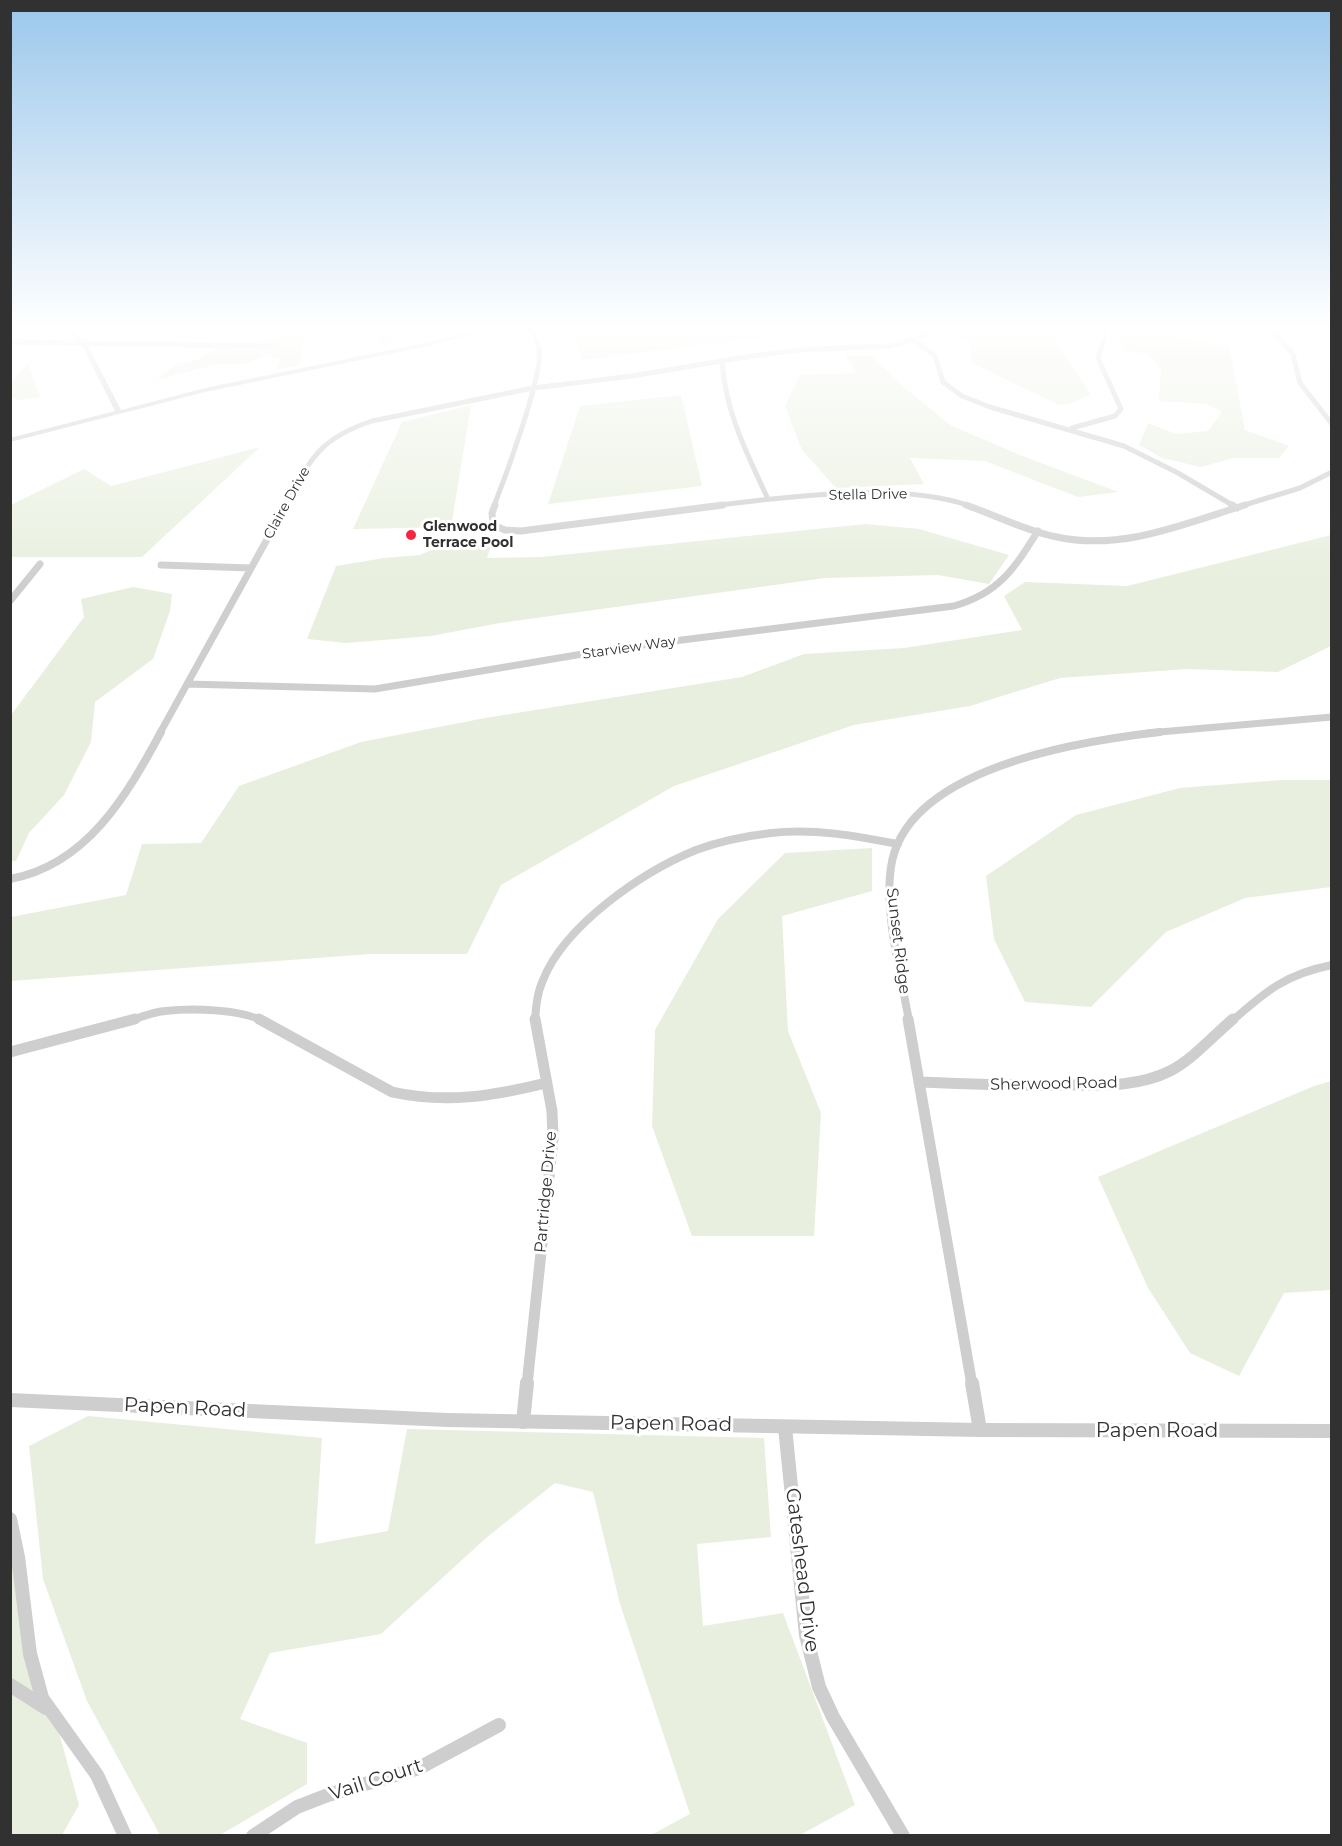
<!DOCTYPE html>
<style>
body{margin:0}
#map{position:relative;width:1342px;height:1846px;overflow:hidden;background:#fff;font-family:Montserrat,sans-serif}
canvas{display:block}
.frame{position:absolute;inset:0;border:12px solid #313131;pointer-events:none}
</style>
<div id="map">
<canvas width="1342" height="1846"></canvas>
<div class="frame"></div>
</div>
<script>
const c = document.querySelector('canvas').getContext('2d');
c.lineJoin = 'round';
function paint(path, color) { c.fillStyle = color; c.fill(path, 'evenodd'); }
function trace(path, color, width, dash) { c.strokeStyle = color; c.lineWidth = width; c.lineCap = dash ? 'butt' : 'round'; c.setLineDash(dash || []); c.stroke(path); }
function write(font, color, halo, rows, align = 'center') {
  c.font = font + ' Montserrat,sans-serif'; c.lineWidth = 6; c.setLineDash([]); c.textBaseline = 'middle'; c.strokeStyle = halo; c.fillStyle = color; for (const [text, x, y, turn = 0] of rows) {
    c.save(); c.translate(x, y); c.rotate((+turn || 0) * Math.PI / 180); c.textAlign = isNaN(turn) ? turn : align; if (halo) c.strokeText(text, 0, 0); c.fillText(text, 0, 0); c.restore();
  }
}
paint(new Path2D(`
 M 283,327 L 305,327 L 300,365 L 277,369 L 280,358 L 269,355 L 244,364 L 218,364 L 156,380 L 176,365 L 199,359 L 217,348 L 289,336 L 291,331 Z
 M 352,327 L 398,327 L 382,331 L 397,344 L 382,347 L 376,334 Z
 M 672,327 L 809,327 L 812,331 L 582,360 L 575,336 Z
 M 926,327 L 986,327 L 993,330 L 1030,329 L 1029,327 L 1095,327 L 1101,337 L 1066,335 L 1054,341 L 1091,394 L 1073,403 L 1059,405 L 972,363 L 969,342 L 944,331 Z
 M 1118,329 L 1229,345 L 1245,430 L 1289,446 L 1279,458 L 1233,458 L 1201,467 L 1162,458 L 1139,445 L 1148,423 L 1176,434 L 1208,431 L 1222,412 L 1207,404 L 1159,401 L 1161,369 L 1148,354 L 1125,351 Z
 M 845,356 L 872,356 L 904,387 L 950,425 L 1020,455 L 1118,492 L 1078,497 L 985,461 L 910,458 L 924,484 L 836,488 L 802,450 L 785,406 L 800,375 L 857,373 Z
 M 28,363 L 40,397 L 17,400 L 11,396 L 11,383 Z
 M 681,395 L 702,486 L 548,504 L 580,406 Z
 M 471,405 L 451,527 L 353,529 L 402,422 Z
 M 260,447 L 142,557 L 11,557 L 11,505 L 84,469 L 111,486 Z
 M 866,524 L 919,529 L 1009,555 L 989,584 L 938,575 L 825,578 L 500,623 L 431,636 L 346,643 L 307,639 L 336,566 L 384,558 L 420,555 L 434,549 L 438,542 L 493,539 L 487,558 L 541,557 Z
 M 1331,535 L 1331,646 L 1278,672 L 1187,669 L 1060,678 L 970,706 L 854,725 L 674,786 L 501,885 L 467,954 L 370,954 L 11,981 L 11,917 L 126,895 L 142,844 L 201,843 L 239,786 L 361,742 L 485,718 L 742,677 L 804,654 L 904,648 L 1022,630 L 1004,596 L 1025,582 L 1127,586 Z
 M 133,587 L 172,594 L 170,611 L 153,659 L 95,702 L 91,742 L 64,795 L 29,833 L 16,861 L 11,861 L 11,715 L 84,617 L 81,599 Z
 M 1281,780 L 1331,780 L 1331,887 L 1245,898 L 1166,932 L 1091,1007 L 1025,1002 L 994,939 L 986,876 L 1076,815 L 1180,788 Z
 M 872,848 L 872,891 L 782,916 L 788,1031 L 821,1113 L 814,1236 L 692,1236 L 652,1126 L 655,1030 L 718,919 L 785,853 Z
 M 1331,1081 L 1331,1290 L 1284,1293 L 1239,1376 L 1190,1353 L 1148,1288 L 1098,1177 L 1314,1086 Z
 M 88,1416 L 322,1438 L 315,1544 L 388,1531 L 407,1429 L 764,1438 L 771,1537 L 697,1544 L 703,1626 L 783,1613 L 855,1805 L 800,1835 L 651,1835 L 690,1814 L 620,1604 L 593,1492 L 555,1483 L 486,1538 L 381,1634 L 270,1653 L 240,1719 L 307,1743 L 307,1784 L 220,1835 L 160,1835 L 87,1701 L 43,1579 L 29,1446 Z
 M 10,1555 L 79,1805 L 62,1835 L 11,1835 Z`), '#e8efde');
trace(new Path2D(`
 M 841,327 L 844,335 L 842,346`), '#c9e3f0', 1.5);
trace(new Path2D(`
 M 1269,327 L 1293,354 L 1300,383 L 1332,424
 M 914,340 L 935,356 L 943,382 L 962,396 L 990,407 L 1124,446 L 1178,473 L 1234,506
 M 10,342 L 271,346
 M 722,361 C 725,411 747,454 768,499
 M 1072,428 L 1115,416 L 1121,409 L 1098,358 L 1106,334 L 1104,327
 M 285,506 C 311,459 318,439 372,421 L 533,388 L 632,376 L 752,356 L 799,350 L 889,346 L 919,338 L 934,327
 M 494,506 C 505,478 544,373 539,349 C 537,342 533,334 530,327
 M 711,506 C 786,497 898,481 970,506
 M 1241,506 L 1300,488 L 1332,472`), '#cecece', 5);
trace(new Path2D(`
 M 495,505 L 492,513 L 493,525 L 505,530 L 521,531 L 723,505
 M 966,505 C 995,515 1026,531 1057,537 C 1122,551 1184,524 1245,505
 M 1232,505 L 1237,508
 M 161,565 L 251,568
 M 10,601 L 40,564
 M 187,684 L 375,689 L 618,648 L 954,606 C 999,593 1014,569 1038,531
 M 160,733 L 286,505
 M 1148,733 L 1332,717`), '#cecece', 7);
trace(new Path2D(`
 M 10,879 C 87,865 127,795 161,732
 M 129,1021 C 141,1017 153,1012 165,1011 C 192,1008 239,1009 263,1021
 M 535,1021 C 536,1007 537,993 543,980 C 565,925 642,872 696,850 C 720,841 746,836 771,833 C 814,828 856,836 898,844
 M 909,1021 C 901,975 884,912 891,867 C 905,768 1080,741 1160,732
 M 1232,1021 C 1266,991 1286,974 1332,965`), '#cecece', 8);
trace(new Path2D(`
 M 259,1019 L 392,1092 C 446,1104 493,1096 546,1083
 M 908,1019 L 972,1385
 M 10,1052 L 135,1019
 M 921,1082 C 968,1084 1015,1086 1062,1085 C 1098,1085 1136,1088 1170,1071 C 1193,1059 1213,1036 1233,1019
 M 527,1385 L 553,1139 L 552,1111 L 535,1019`), '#cecece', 11);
trace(new Path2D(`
 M 972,1383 L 980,1430
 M 523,1422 L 527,1383
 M 785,1427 L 806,1635 L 819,1687 L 833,1717 L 903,1836
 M 10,1519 L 18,1557 L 30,1654 L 42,1698 L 97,1775 L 125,1836
 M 10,1685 L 46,1708
 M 253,1836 L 297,1807 L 328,1795 L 419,1768 L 499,1725`), '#cecece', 14);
paint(new Path2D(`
 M 62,327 L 68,327 L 86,342 L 121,410 L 205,388 L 433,341 L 491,327 L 500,327 L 433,345 L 205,392 L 10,442 L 10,438 L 115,411 L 81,343 Z
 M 10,1393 L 447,1413 L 980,1423 L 1332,1424 L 1332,1438 L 980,1437 L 447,1427 L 10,1407 Z`), '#cecece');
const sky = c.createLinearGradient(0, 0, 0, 585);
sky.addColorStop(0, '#9bc7eb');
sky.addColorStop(0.56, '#fff');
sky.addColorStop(1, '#ffffff00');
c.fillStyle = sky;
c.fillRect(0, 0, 1342, 585);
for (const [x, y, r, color] of [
 [411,535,6,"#f62640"]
]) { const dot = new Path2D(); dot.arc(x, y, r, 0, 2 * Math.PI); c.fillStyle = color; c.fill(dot); trace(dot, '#fff', 2); }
write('14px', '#313131', '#fff', [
 ["Stella Drive",868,495,-1],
 ["Claire Drive",287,503,-61],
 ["Starview Way",629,648,-8]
]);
write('bold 14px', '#313131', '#fff', [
 ["Glenwood",423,527],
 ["Terrace Pool",423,543]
], 'left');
write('16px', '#313131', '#fff', [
 ["Sunset Ridge",898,941,83],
 ["Sherwood Road",1054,1084,-1],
 ["Partridge Drive",546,1192,-85]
]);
write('20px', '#313131', '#fff', [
 ["Papen Road",185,1408,3],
 ["Papen Road",671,1424,1],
 ["Papen Road",1157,1431],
 ["Gateshead Drive",802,1570,83],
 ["Vail Court",376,1780,-18]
]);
</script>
